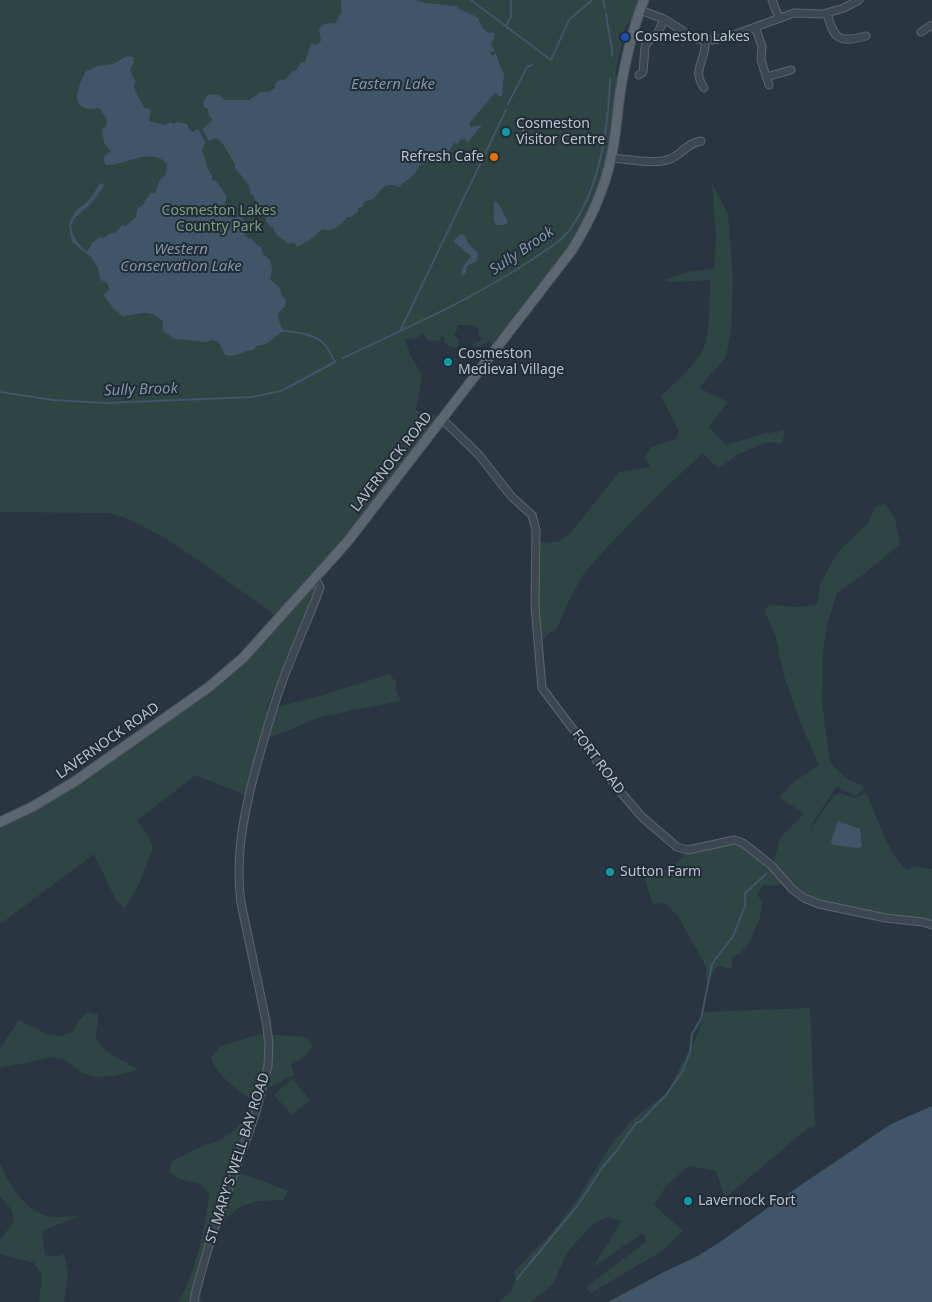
<!DOCTYPE html>
<style>
body{margin:0}
canvas{display:block;background:#293641}
</style>
<canvas width="932" height="1302"></canvas>
<script>
const c = document.querySelector('canvas').getContext('2d');
c.lineJoin = 'round';
function paint(path, color) { c.fillStyle = color; c.fill(path, 'evenodd'); }
function trace(path, color, width, dash) { c.strokeStyle = color; c.lineWidth = width; c.lineCap = dash ? 'butt' : 'round'; c.setLineDash(dash || []); c.stroke(path); }
function write(font, color, halo, rows, align = 'center') {
  c.font = font + ' "Noto Sans",sans-serif'; c.lineWidth = 4; c.setLineDash([]); c.textBaseline = 'middle'; c.strokeStyle = halo; c.fillStyle = color; for (const [text, x, y, turn = 0] of rows) {
    c.save(); c.translate(x, y); c.rotate((+turn || 0) * Math.PI / 180); c.textAlign = isNaN(turn) ? turn : align; if (halo) c.strokeText(text, 0, 0); c.fillText(text, 0, 0); c.restore();
  }
}
paint(new Path2D(`
 M 0,0 L 639,0 L 632,21 L 626,25 L 615,73 L 619,81 L 611,143 L 598,195 L 574,241 L 493,347 L 490,341 L 480,346 L 474,346 L 473,345 L 483,338 L 479,336 L 479,329 L 469,325 L 457,325 L 457,330 L 453,334 L 459,340 L 457,348 C 451,347 448,346 444,342 L 445,337 L 441,336 L 439,342 L 436,340 L 429,341 L 422,333 L 417,338 L 405,339 L 411,357 L 422,375 L 416,410 L 440,417 L 345,539 L 343,539 L 275,615 L 205,565 L 162,536 L 131,520 L 109,513 L 0,512 Z
 M 712,183 L 728,214 L 733,278 L 731,329 L 726,357 L 699,388 L 728,402 L 709,427 L 726,445 L 763,434 L 785,430 L 782,443 L 767,442 L 739,454 L 719,468 L 702,454 L 664,489 L 612,542 L 584,573 L 568,602 L 557,628 L 541,640 L 537,604 L 537,543 L 558,542 L 570,534 L 619,472 L 650,467 L 645,457 L 651,447 L 676,439 L 679,431 L 661,396 C 676,382 693,368 703,350 C 710,337 710,296 710,280 L 671,282 L 663,280 L 688,272 L 714,268 L 716,237 Z
 M 885,504 L 895,519 L 900,544 L 864,574 L 837,593 L 827,625 L 823,653 L 822,702 L 830,763 L 847,779 L 865,787 L 855,796 L 837,786 L 814,820 L 811,828 L 834,796 L 840,793 L 855,798 L 866,793 C 876,814 889,856 907,870 L 915,866 L 932,869 L 932,923 L 917,917 L 887,915 L 817,900 L 794,886 L 773,865 L 780,838 L 804,814 L 779,797 L 794,782 L 819,765 L 801,724 L 784,676 L 775,634 L 764,610 L 770,605 L 797,607 L 817,605 L 820,585 L 830,566 L 838,552 L 869,522 L 875,507 Z
 M 313,586 L 315,586 L 317,589 L 266,710 L 324,695 L 389,674 L 396,682 L 396,691 L 401,701 L 323,716 L 269,738 L 256,778 L 251,799 L 245,795 L 196,775 L 137,820 L 148,836 L 153,848 L 139,884 L 125,909 L 116,900 L 94,854 L 0,924 L 0,825 L 57,798 L 230,675 L 290,612 Z
 M 663,840 L 687,854 L 712,849 L 734,842 L 742,844 L 771,870 L 784,884 L 771,886 L 763,885 L 757,894 L 762,902 L 760,918 L 749,943 L 741,953 L 732,957 L 732,965 L 730,969 L 719,966 L 715,968 L 710,980 L 706,980 L 706,966 L 678,916 L 665,903 L 653,904 L 645,880 L 647,870 L 654,866 L 668,871 L 685,855 L 676,851 Z
 M 810,1008 L 815,1127 L 808,1128 L 725,1198 L 716,1171 L 689,1166 L 666,1186 L 654,1205 L 683,1231 L 662,1251 L 591,1293 L 586,1287 L 647,1241 L 643,1233 L 593,1267 L 622,1221 L 608,1217 L 595,1222 L 567,1252 L 554,1282 L 545,1291 L 530,1302 L 499,1302 L 512,1290 L 516,1278 L 513,1272 L 550,1235 L 578,1198 L 611,1145 L 632,1120 L 666,1094 L 697,1036 L 704,1012 Z
 M 88,1012 L 98,1014 C 99,1022 95,1032 96,1037 C 97,1049 129,1064 139,1070 L 113,1076 L 95,1077 L 83,1073 L 64,1059 L 53,1057 L 0,1068 L 0,1049 L 19,1020 L 47,1034 L 61,1036 L 73,1032 L 80,1019 Z
 M 261,1034 L 306,1037 L 313,1046 L 305,1056 L 291,1065 L 294,1075 L 268,1088 L 270,1072 L 264,1071 L 250,1114 L 247,1113 L 250,1099 C 235,1086 218,1078 211,1058 L 220,1046 Z
 M 292,1079 L 310,1100 L 292,1115 L 274,1095 Z
 M 246,1117 L 249,1118 L 233,1170 L 288,1191 L 283,1200 L 257,1201 L 239,1207 L 223,1221 L 207,1265 L 200,1300 L 203,1302 L 178,1302 C 193,1282 208,1219 209,1193 L 198,1183 L 179,1179 L 169,1171 L 172,1161 L 198,1148 L 219,1141 L 235,1130 Z
 M 0,1163 C 9,1185 25,1212 51,1217 C 59,1218 70,1216 79,1216 L 42,1231 L 45,1255 L 57,1257 L 64,1254 L 68,1271 L 64,1302 L 39,1302 L 42,1275 L 34,1263 L 0,1254 L 0,1239 L 14,1222 L 11,1209 L 0,1196 Z`), '#2e4544');
paint(new Path2D(`
 M 341,0 L 416,0 L 425,3 L 456,6 C 462,12 471,13 478,18 C 480,25 484,31 490,33 L 493,32 C 497,38 492,39 491,45 L 495,51 L 490,52 L 492,56 L 496,53 L 499,63 L 504,74 L 502,96 L 498,96 L 498,94 L 495,93 L 470,122 L 469,125 L 471,127 L 482,125 L 467,143 L 466,140 L 461,139 L 458,144 L 454,143 L 446,156 L 436,158 L 419,166 C 417,170 414,175 409,179 C 405,182 403,182 400,187 C 385,182 384,187 375,197 C 373,200 368,200 364,202 L 362,207 L 358,208 L 358,212 L 351,217 L 347,217 C 342,225 331,233 322,229 C 316,236 306,243 297,247 L 294,242 L 288,244 C 284,239 280,238 277,235 C 274,232 275,229 272,226 L 270,227 L 266,221 L 266,216 L 261,212 L 253,195 L 250,193 L 249,185 L 235,168 L 235,164 L 223,144 L 216,138 L 209,141 L 202,129 L 212,121 L 212,119 L 209,116 L 208,109 L 204,107 L 203,102 L 208,95 C 217,93 219,96 226,100 L 249,100 L 261,92 L 269,92 L 275,88 L 275,84 L 278,81 L 286,79 L 294,70 L 296,71 L 301,62 L 305,62 L 311,44 L 316,45 L 321,41 L 319,29 C 325,22 328,24 336,23 L 339,15 L 342,13 Z
 M 127,56 L 133,57 L 134,63 C 127,72 132,73 136,82 L 134,85 C 135,93 141,100 144,108 L 149,109 L 151,112 L 149,121 L 164,125 L 171,122 L 173,124 L 178,122 L 187,124 L 190,131 L 193,132 L 198,129 L 206,143 L 204,144 L 202,152 C 207,159 205,169 212,175 L 212,180 L 216,181 L 227,197 L 223,209 L 225,215 L 232,218 L 241,216 L 246,223 L 244,232 L 246,237 L 252,239 L 257,245 L 261,247 L 263,254 L 270,260 L 272,269 L 270,279 L 280,288 L 281,295 L 286,300 L 285,307 C 273,314 280,322 283,331 L 266,344 L 256,346 L 253,350 C 244,350 237,358 225,355 L 221,346 L 217,341 L 212,340 L 206,342 L 175,339 L 163,331 L 163,322 C 151,307 138,315 123,316 L 115,310 L 104,296 L 104,294 L 109,290 L 108,284 L 100,279 L 98,268 L 92,258 L 72,242 L 69,224 L 75,211 L 85,204 L 93,195 L 99,184 L 102,183 L 104,185 C 100,193 93,202 86,208 C 76,218 66,221 75,238 C 77,243 82,246 85,251 L 88,250 L 93,242 L 97,240 L 97,238 L 107,237 L 108,234 L 115,233 L 122,225 L 126,226 L 136,217 L 137,209 L 143,205 L 150,193 L 155,193 L 159,181 L 166,175 L 167,164 C 152,146 123,166 106,165 L 103,158 L 111,151 L 104,143 L 102,129 L 106,126 L 107,119 L 99,108 C 96,108 92,110 88,109 C 68,105 81,83 85,72 L 97,66 L 113,64 Z
 M 494,201 L 498,203 L 508,222 L 504,225 L 497,225 L 494,222 Z
 M 461,234 L 465,236 L 468,243 L 478,253 L 477,261 L 467,266 L 466,273 L 463,276 L 461,274 L 463,267 L 471,256 L 454,242 L 454,240 Z
 M 838,821 L 860,829 L 862,847 L 857,848 L 833,845 L 831,841 Z
 M 932,1106 L 932,1302 L 608,1302 L 664,1272 L 696,1257 L 720,1242 L 779,1200 L 891,1124 Z`), '#415568');
trace(new Path2D(`
 M 471,0 L 551,60 L 569,20 L 592,0
 M 603,0 L 605,8
 M 606,14 L 612,49 L 612,56
 M 506,26 L 511,17 L 511,0
 M 508,104 L 527,67 L 532,65
 M 400,331 L 506,110
 M 343,358 C 408,327 473,299 533,259 C 547,249 563,241 573,225 C 601,183 608,128 610,79
 M 0,392 L 53,400 L 105,403 L 252,397 L 281,391 L 335,362 C 332,357 329,350 325,345 C 316,334 296,332 283,331
 M 517,1279 L 578,1205 L 602,1168 L 618,1149 L 636,1123 L 640,1122 L 666,1095 L 682,1072 L 690,1052 L 692,1034 L 701,1019 L 712,964 L 733,936 L 745,906 L 745,893 L 766,874`), '#415568', 2);
const minor = new Path2D(`
 M 772,0 L 779,18
 M 640,10 L 664,19 L 691,36 L 698,39 L 712,40 L 728,37 L 794,13 L 823,14 L 844,8 L 859,0
 M 827,13 C 834,40 839,43 866,36
 M 755,27 L 762,46 L 761,60 L 769,85
 M 921,32 L 932,25
 M 639,75 L 643,72 L 645,47 L 646,44 L 658,33 L 664,19
 M 766,77 L 791,70
 M 704,88 C 695,73 699,71 703,56 C 705,51 705,45 705,40
 M 611,158 C 628,159 655,165 670,159 C 682,154 687,143 701,141
 M 442,419 L 479,455 L 511,496 L 532,515 L 536,530 L 535,606 L 542,688 L 617,788 L 642,817 L 677,847 L 688,850 L 734,840 L 743,843 L 771,865 L 792,889 L 804,898 L 819,904 L 886,918 L 923,922 L 932,925
 M 194,1302 L 195,1294 L 211,1238 L 255,1115 L 268,1066 L 269,1044 L 266,1021 L 241,903 C 235,860 243,817 254,775 C 262,746 270,716 280,688 C 291,657 305,626 317,596 L 320,587 L 315,579`);
const major = new Path2D(`
 M 0,822 L 32,807 L 74,782 L 209,687 L 243,658 L 348,541 L 572,250 C 590,221 604,192 611,158 C 616,137 617,115 620,93 C 625,62 632,30 644,0`);
trace(minor, '#5b656e', 9);
trace(major, '#4a535d', 11);
trace(minor, '#3d4751', 7);
trace(major, '#5c6671', 9);
trace(new Path2D(`
 M 523,131 L 524,126`), '#626e79', 2, [5, 5]);
for (const [x, y, r, color] of [
 [625,37,5,"#1a4fb4"],
 [506,132,5,"#0f9aa8"],
 [494,157,5,"#e8710a"],
 [448,362,5,"#0f9aa8"],
 [610,872,5,"#0f9aa8"],
 [688,1201,5,"#0f9aa8"]
]) { const dot = new Path2D(); dot.arc(x, y, r, 0, 2 * Math.PI); c.fillStyle = color; c.fill(dot); trace(dot, '#222c36', 2); }
write('14px', '#bac2cb', '#222c36', [
 ["Cosmeston Lakes",635,37],
 ["Cosmeston",516,124],
 ["Visitor Centre",516,140],
 ["Refresh Cafe",484,157,"right"],
 ["Cosmeston",458,354],
 ["Medieval Village",458,370],
 ["Sutton Farm",620,872],
 ["Lavernock Fort",698,1201]
], 'left');
write('14px', '#7b9f80', '#222c36', [
 ["Cosmeston Lakes",219,211],
 ["Country Park",219,227]
]);
write('14px', '#bac2cb', '#222c36', [
 ["LAVERNOCK ROAD",392,462,-52],
 ["LAVERNOCK ROAD",108,741,-35],
 ["FORT ROAD",598,762,53],
 ["ST MARY'S WELL BAY ROAD",238,1158,-72]
]);
write('italic 15px', '#7e96aa', '#222c36', [
 ["Eastern Lake",393,85],
 ["Western",181,250],
 ["Conservation Lake",181,267],
 ["Sully Brook",522,251,-34],
 ["Sully Brook",141,390,-2]
]);
</script>
